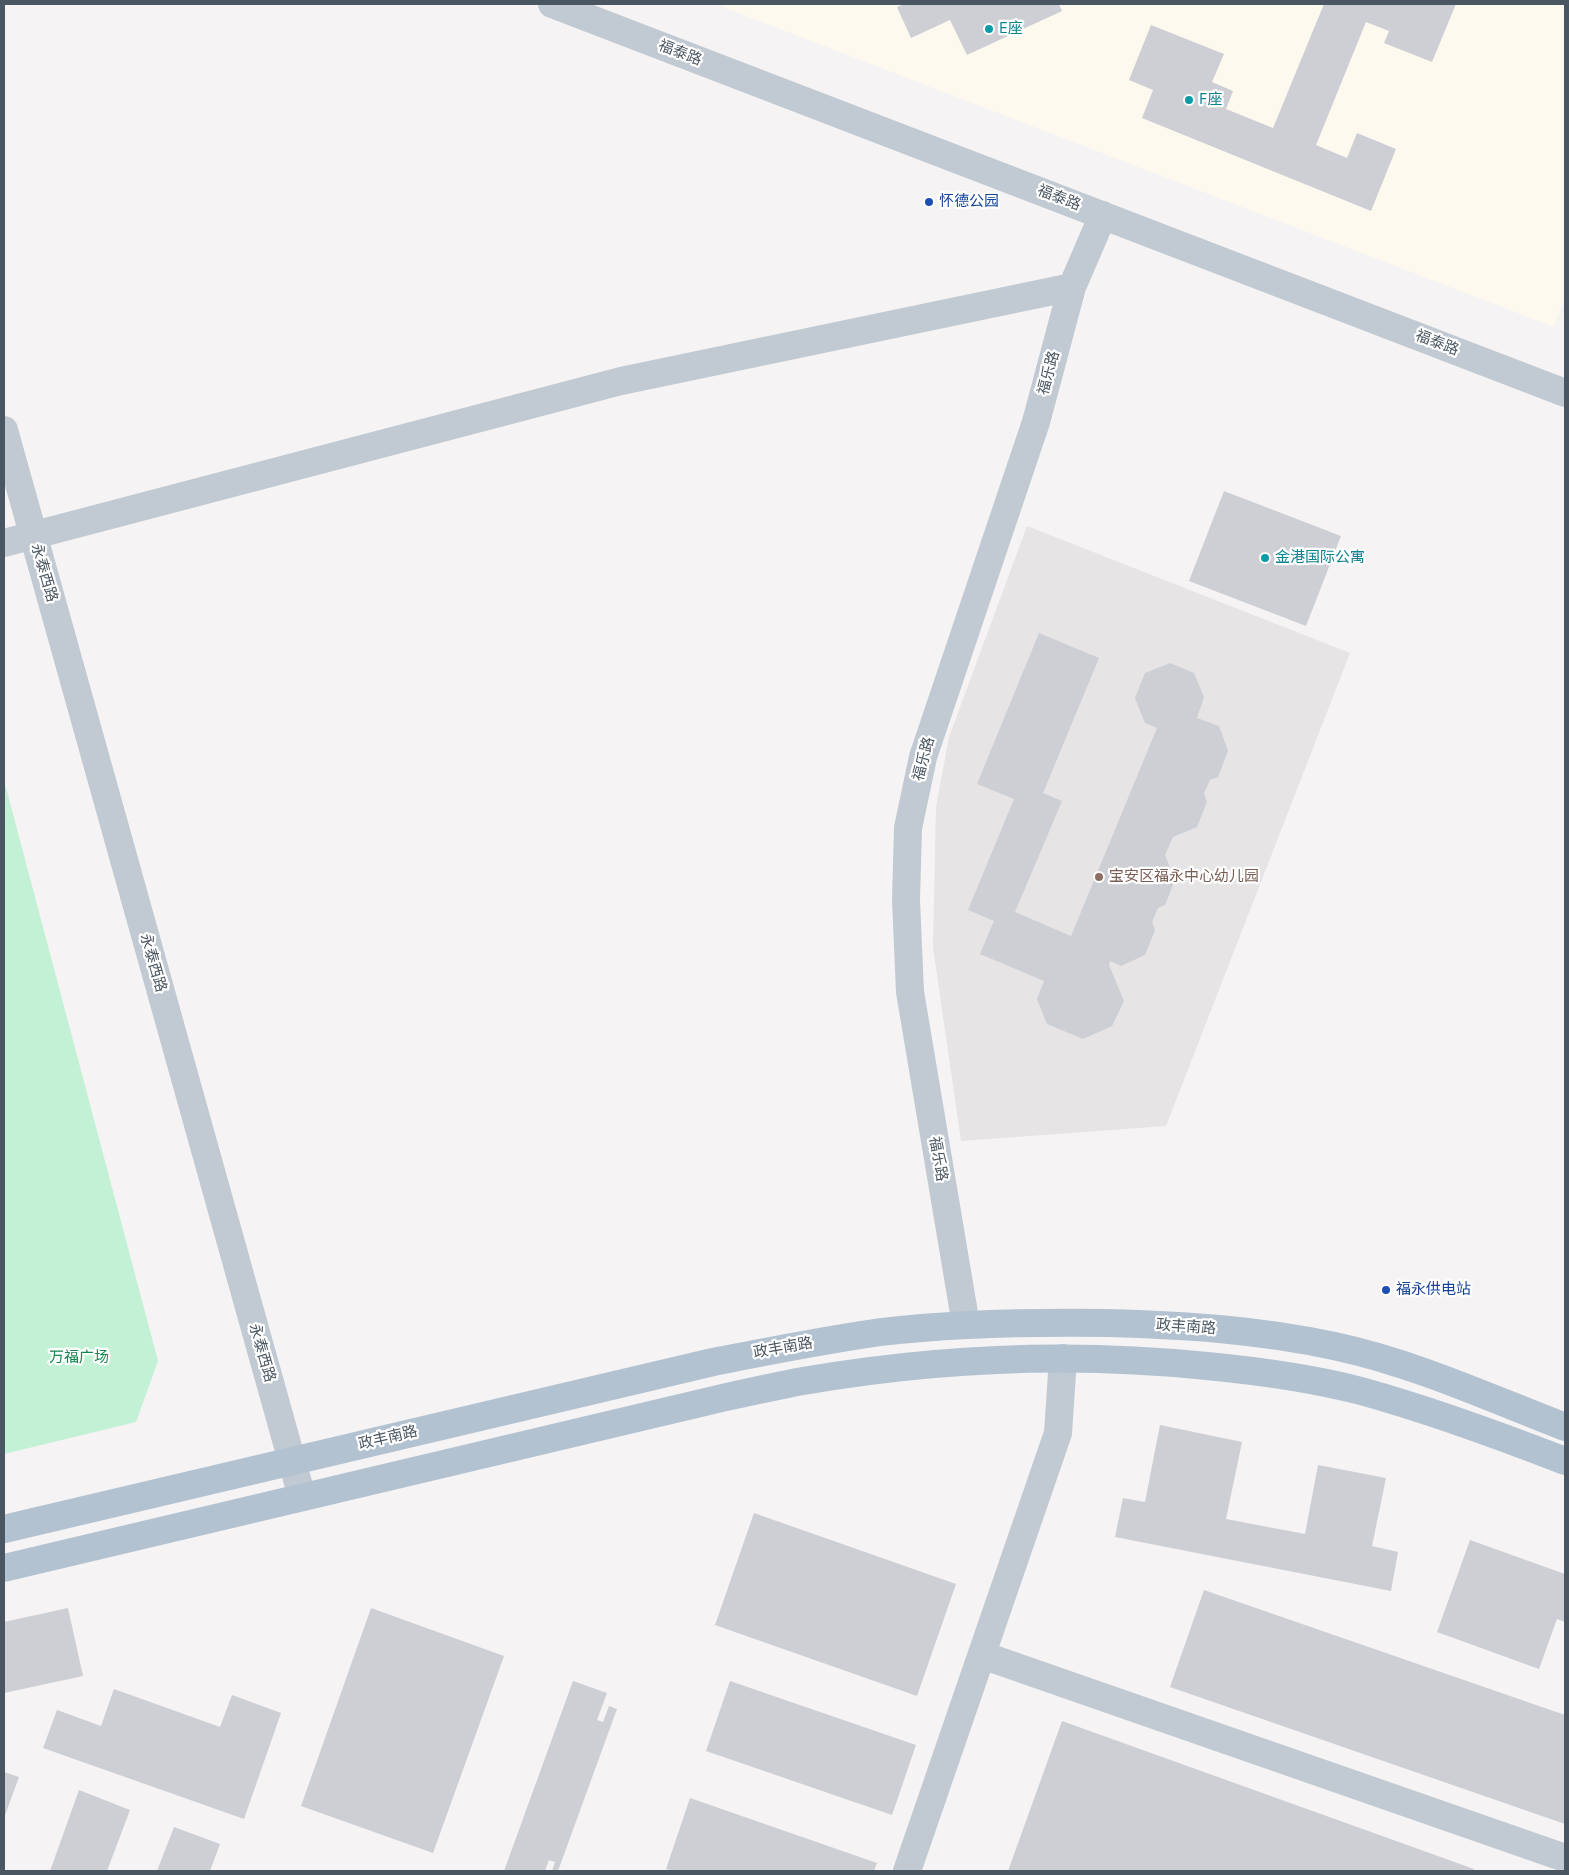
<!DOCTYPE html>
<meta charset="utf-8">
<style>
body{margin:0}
#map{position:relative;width:1569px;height:1875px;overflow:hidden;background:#f5f3f3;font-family:"IBM Plex Sans",sans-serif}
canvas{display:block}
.frame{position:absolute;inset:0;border:5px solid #4a5661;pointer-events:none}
</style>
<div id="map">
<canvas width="1569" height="1875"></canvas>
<div class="frame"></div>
</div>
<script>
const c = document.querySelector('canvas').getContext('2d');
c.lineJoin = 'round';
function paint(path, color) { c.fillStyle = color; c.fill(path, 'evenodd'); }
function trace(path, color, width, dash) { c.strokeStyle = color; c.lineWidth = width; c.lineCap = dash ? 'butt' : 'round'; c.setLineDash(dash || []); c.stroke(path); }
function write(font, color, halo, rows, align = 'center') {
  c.font = font + ' "IBM Plex Sans","Noto Sans SC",sans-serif'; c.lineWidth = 4.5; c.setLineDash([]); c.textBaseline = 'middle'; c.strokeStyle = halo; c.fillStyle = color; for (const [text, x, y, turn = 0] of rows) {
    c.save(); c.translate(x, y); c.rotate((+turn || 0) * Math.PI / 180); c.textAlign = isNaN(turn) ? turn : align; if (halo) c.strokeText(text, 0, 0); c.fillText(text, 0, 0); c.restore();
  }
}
paint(new Path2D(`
 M 715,4 L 1565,4 L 1565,296 L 1554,327 Z`), '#fdf9ef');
paint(new Path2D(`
 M 1027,526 L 1350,653 L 1166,1126 L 961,1141 L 933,947 L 936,807 L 949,737 Z`), '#e6e4e5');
paint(new Path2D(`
 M 4,780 L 158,1361 L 136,1422 L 4,1454 Z`), '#c3f1d5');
paint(new Path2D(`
 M 904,4 L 1059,4 L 1062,11 L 967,55 L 950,20 L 911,38 L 897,7 Z
 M 1324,4 L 1456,4 L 1432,62 L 1384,43 L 1389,31 L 1366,22 L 1316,145 L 1347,158 L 1357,133 L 1396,149 L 1371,211 L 1142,118 L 1153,90 L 1129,80 L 1151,25 L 1224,54 L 1212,82 L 1233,91 L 1226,109 L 1273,128 Z
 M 1224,491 L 1341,536 L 1306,626 L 1189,581 Z
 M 1039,633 L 1099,658 L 1043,793 L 1062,801 L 1015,912 L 1071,936 L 1157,728 L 1145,723 L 1135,698 L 1145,673 L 1170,663 L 1194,673 L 1204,697 L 1197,718 L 1219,726 L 1228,751 L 1218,777 L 1210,780 L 1204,793 L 1207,802 L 1197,827 L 1173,837 L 1165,855 L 1175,880 L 1165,905 L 1158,908 L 1152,922 L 1155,930 L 1145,955 L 1121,966 L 1110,961 L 1109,965 L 1124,1001 L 1112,1026 L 1083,1039 L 1047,1024 L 1037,999 L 1044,981 L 980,954 L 994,921 L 968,910 L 1014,799 L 977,784 Z
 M 1160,1425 L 1242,1442 L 1226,1519 L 1305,1534 L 1318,1465 L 1386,1478 L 1372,1546 L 1398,1552 L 1391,1591 L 1115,1537 L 1123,1498 L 1145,1502 Z
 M 754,1513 L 956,1584 L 917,1696 L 715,1625 Z
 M 1470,1540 L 1565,1574 L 1565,1622 L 1557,1619 L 1539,1669 L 1437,1632 Z
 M 1204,1590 L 1565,1715 L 1565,1824 L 1170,1687 Z
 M 68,1608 L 83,1676 L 4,1693 L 4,1622 Z
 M 371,1608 L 504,1656 L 433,1853 L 301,1806 Z
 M 573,1681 L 607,1693 L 597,1720 L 603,1722 L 609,1706 L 617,1709 L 558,1871 L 552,1871 L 555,1862 L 549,1860 L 545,1871 L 504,1871 Z
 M 730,1681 L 916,1745 L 892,1815 L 706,1751 Z
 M 114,1689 L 220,1727 L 232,1695 L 281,1713 L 244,1819 L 43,1748 L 57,1710 L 101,1726 Z
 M 1062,1721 L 1474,1869 L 1473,1871 L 1008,1871 Z
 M 4,1772 L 19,1777 L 4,1818 Z
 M 79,1790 L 130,1810 L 107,1871 L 50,1871 Z
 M 690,1798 L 877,1863 L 874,1871 L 672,1871 L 666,1869 Z
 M 174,1827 L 220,1844 L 210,1871 L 157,1871 Z`), '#cdcfd5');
trace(new Path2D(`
 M 552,4 L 1565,393
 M 4,430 L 302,1497
 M 4,543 L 621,381 L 1072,287
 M 966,1325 L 910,992 L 906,900 L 908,828 L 923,757 L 1036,422 L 1072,287 L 1103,215
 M 982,1655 L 1565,1858
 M 907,1871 L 1058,1433 L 1063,1358`), '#c1cad2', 28);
trace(new Path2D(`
 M 4,1529 L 713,1362 C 769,1351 824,1340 881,1332 C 956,1323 1033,1322 1108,1323 C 1184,1325 1260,1330 1334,1346 C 1414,1363 1490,1398 1565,1427
 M 4,1568 L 722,1398 C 749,1392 776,1386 803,1381 C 936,1358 1073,1352 1207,1366 C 1259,1371 1311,1378 1361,1391 C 1430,1410 1498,1435 1565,1461`), '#b3c2d1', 28);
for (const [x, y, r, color] of [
 [989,29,5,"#0f9aa8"],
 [1189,100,5,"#0f9aa8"],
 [929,202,5,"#1a4fb4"],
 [1265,558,5,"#0f9aa8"],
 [1099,877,5,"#8d6e63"],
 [1386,1290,5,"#1a4fb4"]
]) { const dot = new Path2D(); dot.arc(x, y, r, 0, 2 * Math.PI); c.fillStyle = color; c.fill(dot); trace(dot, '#fff', 2); }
write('15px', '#0d838f', '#fff', [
 ["E座",999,29],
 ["F座",1199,100],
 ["金港国际公寓",1275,558]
], 'left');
write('15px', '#4a5661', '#fff', [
 ["福泰路",680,53,21],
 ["福泰路",1059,198,21],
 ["福泰路",1437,343,21],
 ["福乐路",1049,373,-75],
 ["永泰西路",44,573,74],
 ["福乐路",924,759,-75],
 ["永泰西路",153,963,74],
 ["福乐路",938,1159,80],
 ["政丰南路",1186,1327,4],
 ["政丰南路",783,1348,-10],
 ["永泰西路",262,1353,74],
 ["政丰南路",388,1438,-13]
]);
write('15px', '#164399', '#fff', [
 ["怀德公园",939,202],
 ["福永供电站",1396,1290]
], 'left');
write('15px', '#785e54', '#fff', [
 ["宝安区福永中心幼儿园",1109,877]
], 'left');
write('15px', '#17864f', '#fff', [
 ["万福广场",79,1358]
]);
</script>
